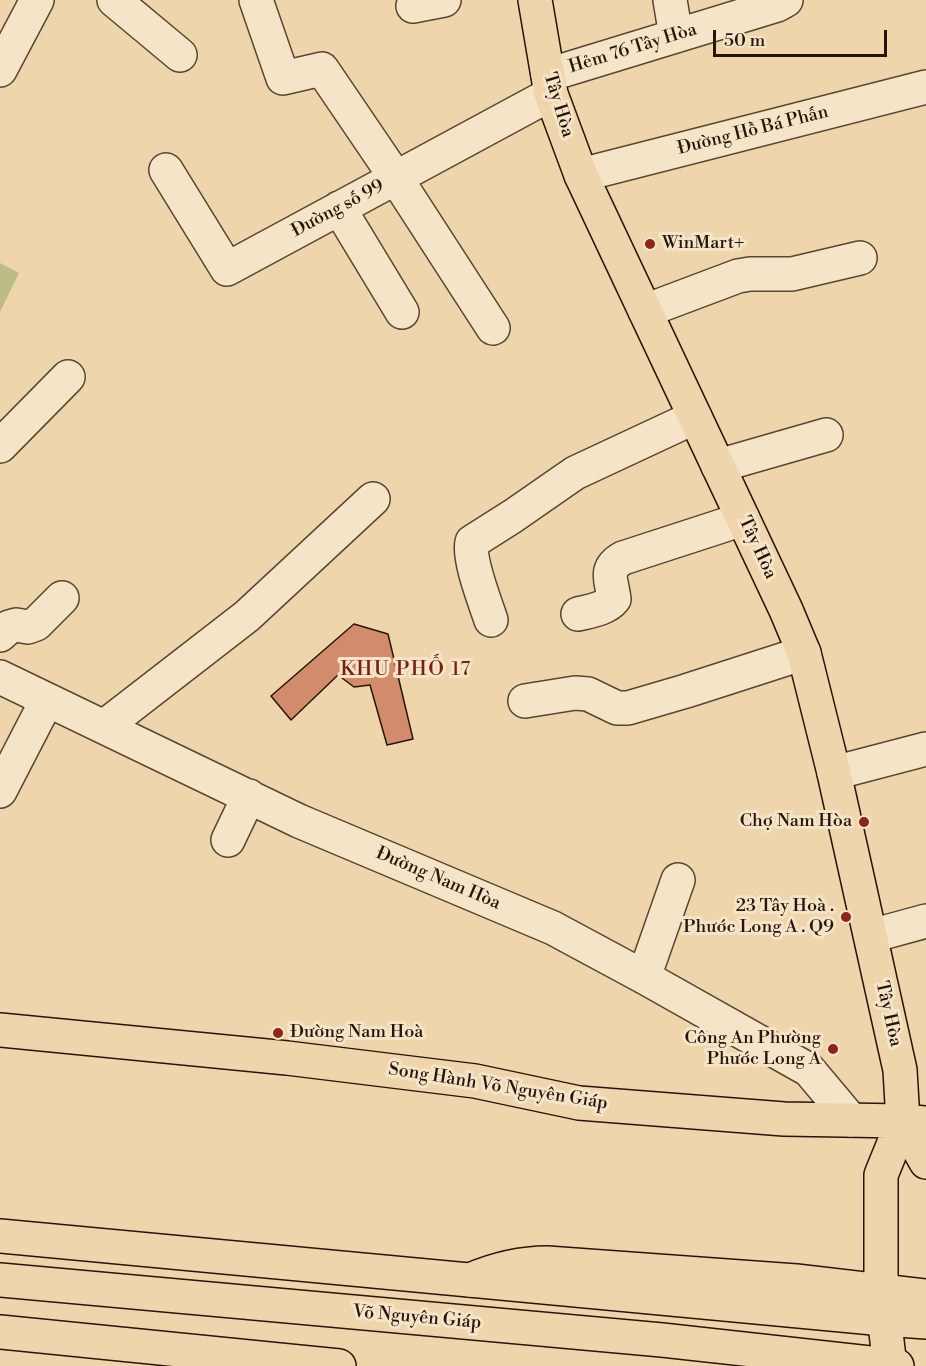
<!DOCTYPE html>
<meta charset="utf-8">
<style>
body{margin:0}
#map{position:relative;width:926px;height:1366px;overflow:hidden;background:#efd5ab;font-family:"Libre Bodoni",serif}
canvas{display:block}
.scale{position:absolute;left:713px;top:30px;width:174px;height:27px;box-sizing:border-box;border:3px solid #261609;border-top:0;padding-left:8px;font-size:18px;line-height:21px;white-space:nowrap;color:#261609;-webkit-text-stroke:4px #f5e4c8;paint-order:stroke}
</style>
<div id="map">
<canvas width="926" height="1366"></canvas>
<div class="scale">50 m</div>
</div>
<script>
const c = document.querySelector('canvas').getContext('2d');
c.lineJoin = 'round';
function paint(path, color) { c.fillStyle = color; c.fill(path, 'evenodd'); }
function trace(path, color, width, dash) { c.strokeStyle = color; c.lineWidth = width; c.lineCap = dash ? 'butt' : 'round'; c.setLineDash(dash || []); c.stroke(path); }
function write(font, color, halo, rows, align = 'center') {
  c.font = font + ' "Libre Bodoni",serif'; c.lineWidth = 6; c.setLineDash([]); c.textBaseline = 'middle'; c.strokeStyle = halo; c.fillStyle = color; for (const [text, x, y, turn = 0] of rows) {
    c.save(); c.translate(x, y); c.rotate((+turn || 0) * Math.PI / 180); c.textAlign = isNaN(turn) ? turn : align; if (halo) c.strokeText(text, 0, 0); c.fillText(text, 0, 0); c.restore();
  }
}
paint(new Path2D(`
 M 0,263 L 19,273 L 0,312 Z`), '#bcbc87');
const building = new Path2D(`
 M 354,624 L 388,634 L 413,739 L 387,745 L 370,685 L 354,687 L 338,675 L 291,720 L 271,696 Z`);
paint(building, '#d28c6b');
trace(building, '#261609', 1.5);
const minor = new Path2D(`
 M 114,0 L 180,55
 M 256,0 L 283,78 L 322,69 L 396,178 L 493,328
 M 670,0 L 676,36
 M 413,6 L 444,0
 M 0,70 L 37,0
 M 548,75 L 777,5 L 786,0
 M 166,170 L 227,269 L 551,94
 M 581,175 L 926,87
 M 339,208 L 402,312
 M 645,311 L 738,276 L 750,274 L 792,274 L 860,258
 M 0,446 L 68,377
 M 718,466 L 826,435
 M 578,614 C 590,611 606,609 614,599 C 612,581 603,569 623,558 L 743,519
 M 491,620 C 485,602 468,559 472,542 L 513,516 L 575,473 L 695,417
 M 0,635 L 9,627 L 16,625 L 28,627 L 36,624 L 62,598
 M 0,677 L 299,821 L 553,928 L 644,977 L 809,1070 L 851,1120
 M 525,701 L 575,693 L 588,694 L 617,708 L 628,708 L 686,691 L 804,653
 M 105,726 L 247,616 L 373,499
 M 834,773 L 926,749
 M 0,791 L 47,700
 M 228,840 L 249,796
 M 871,936 L 926,921
 M 644,977 L 678,880`);
const major = new Path2D(`
 M 535,0 L 551,94 L 581,175 L 786,610 L 804,653 L 834,773 L 900,1070 L 903,1121 L 881,1175 L 881,1291 L 890,1366
 M 0,1030 L 287,1058 L 475,1081 L 579,1103 L 784,1119 L 903,1121 L 924,1123
 M 903,1121 L 926,1162
 M 470,1280 C 496,1269 519,1263 547,1263 L 796,1281 L 926,1296`);
const highway = new Path2D(`
 M 0,1236 L 884,1319 L 926,1322
 M 0,1280 L 662,1340 L 897,1366
 M 0,1332 L 339,1366`);
trace(minor, '#584632', 36);
trace(major, '#261609', 36);
trace(highway, '#261609', 36);
trace(minor, '#f5e4c8', 33);
trace(major, '#efd5ab', 33);
trace(highway, '#efd5ab', 33);
for (const [x, y, r, color] of [
 [650,244,6,"#8f2418"],
 [864,822,6,"#8f2418"],
 [846,917,6,"#8f2418"],
 [278,1033,6,"#8f2418"],
 [833,1049,6,"#8f2418"]
]) { const dot = new Path2D(); dot.arc(x, y, r, 0, 2 * Math.PI); c.fillStyle = color; c.fill(dot); trace(dot, '#f5e4c8', 2); }
write('18px', '#261609', '#f5e4c8', [
 ["Hẻm 76 Tây Hòa",633,49,-17],
 ["Tây Hòa",558,105,73],
 ["Đường Hồ Bá Phấn",753,131,-14],
 ["Đường số 99",338,209,-28],
 ["Tây Hòa",757,548,65],
 ["Đường Nam Hòa",438,879,23],
 ["Tây Hòa",888,1014,77],
 ["Song Hành Võ Nguyên Giáp",498,1087,9],
 ["Võ Nguyên Giáp",417,1318,5]
]);
write('18px', '#261609', '#f5e4c8', [
 ["WinMart+",662,244,"left"],
 ["Chợ Nam Hòa",852,822],
 ["23 Tây Hoà .",834,907],
 ["Phước Long A . Q9",834,928],
 ["Đường Nam Hoà",290,1033,"left"],
 ["Công An Phường",821,1039],
 ["Phước Long A",821,1060]
], 'right');
c.letterSpacing = '1.5px';
write('20px', '#7a1f14', '#f5e4c8', [
 ["KHU PHỐ 17",406,670]
]);
c.letterSpacing = '0px';
</script>
